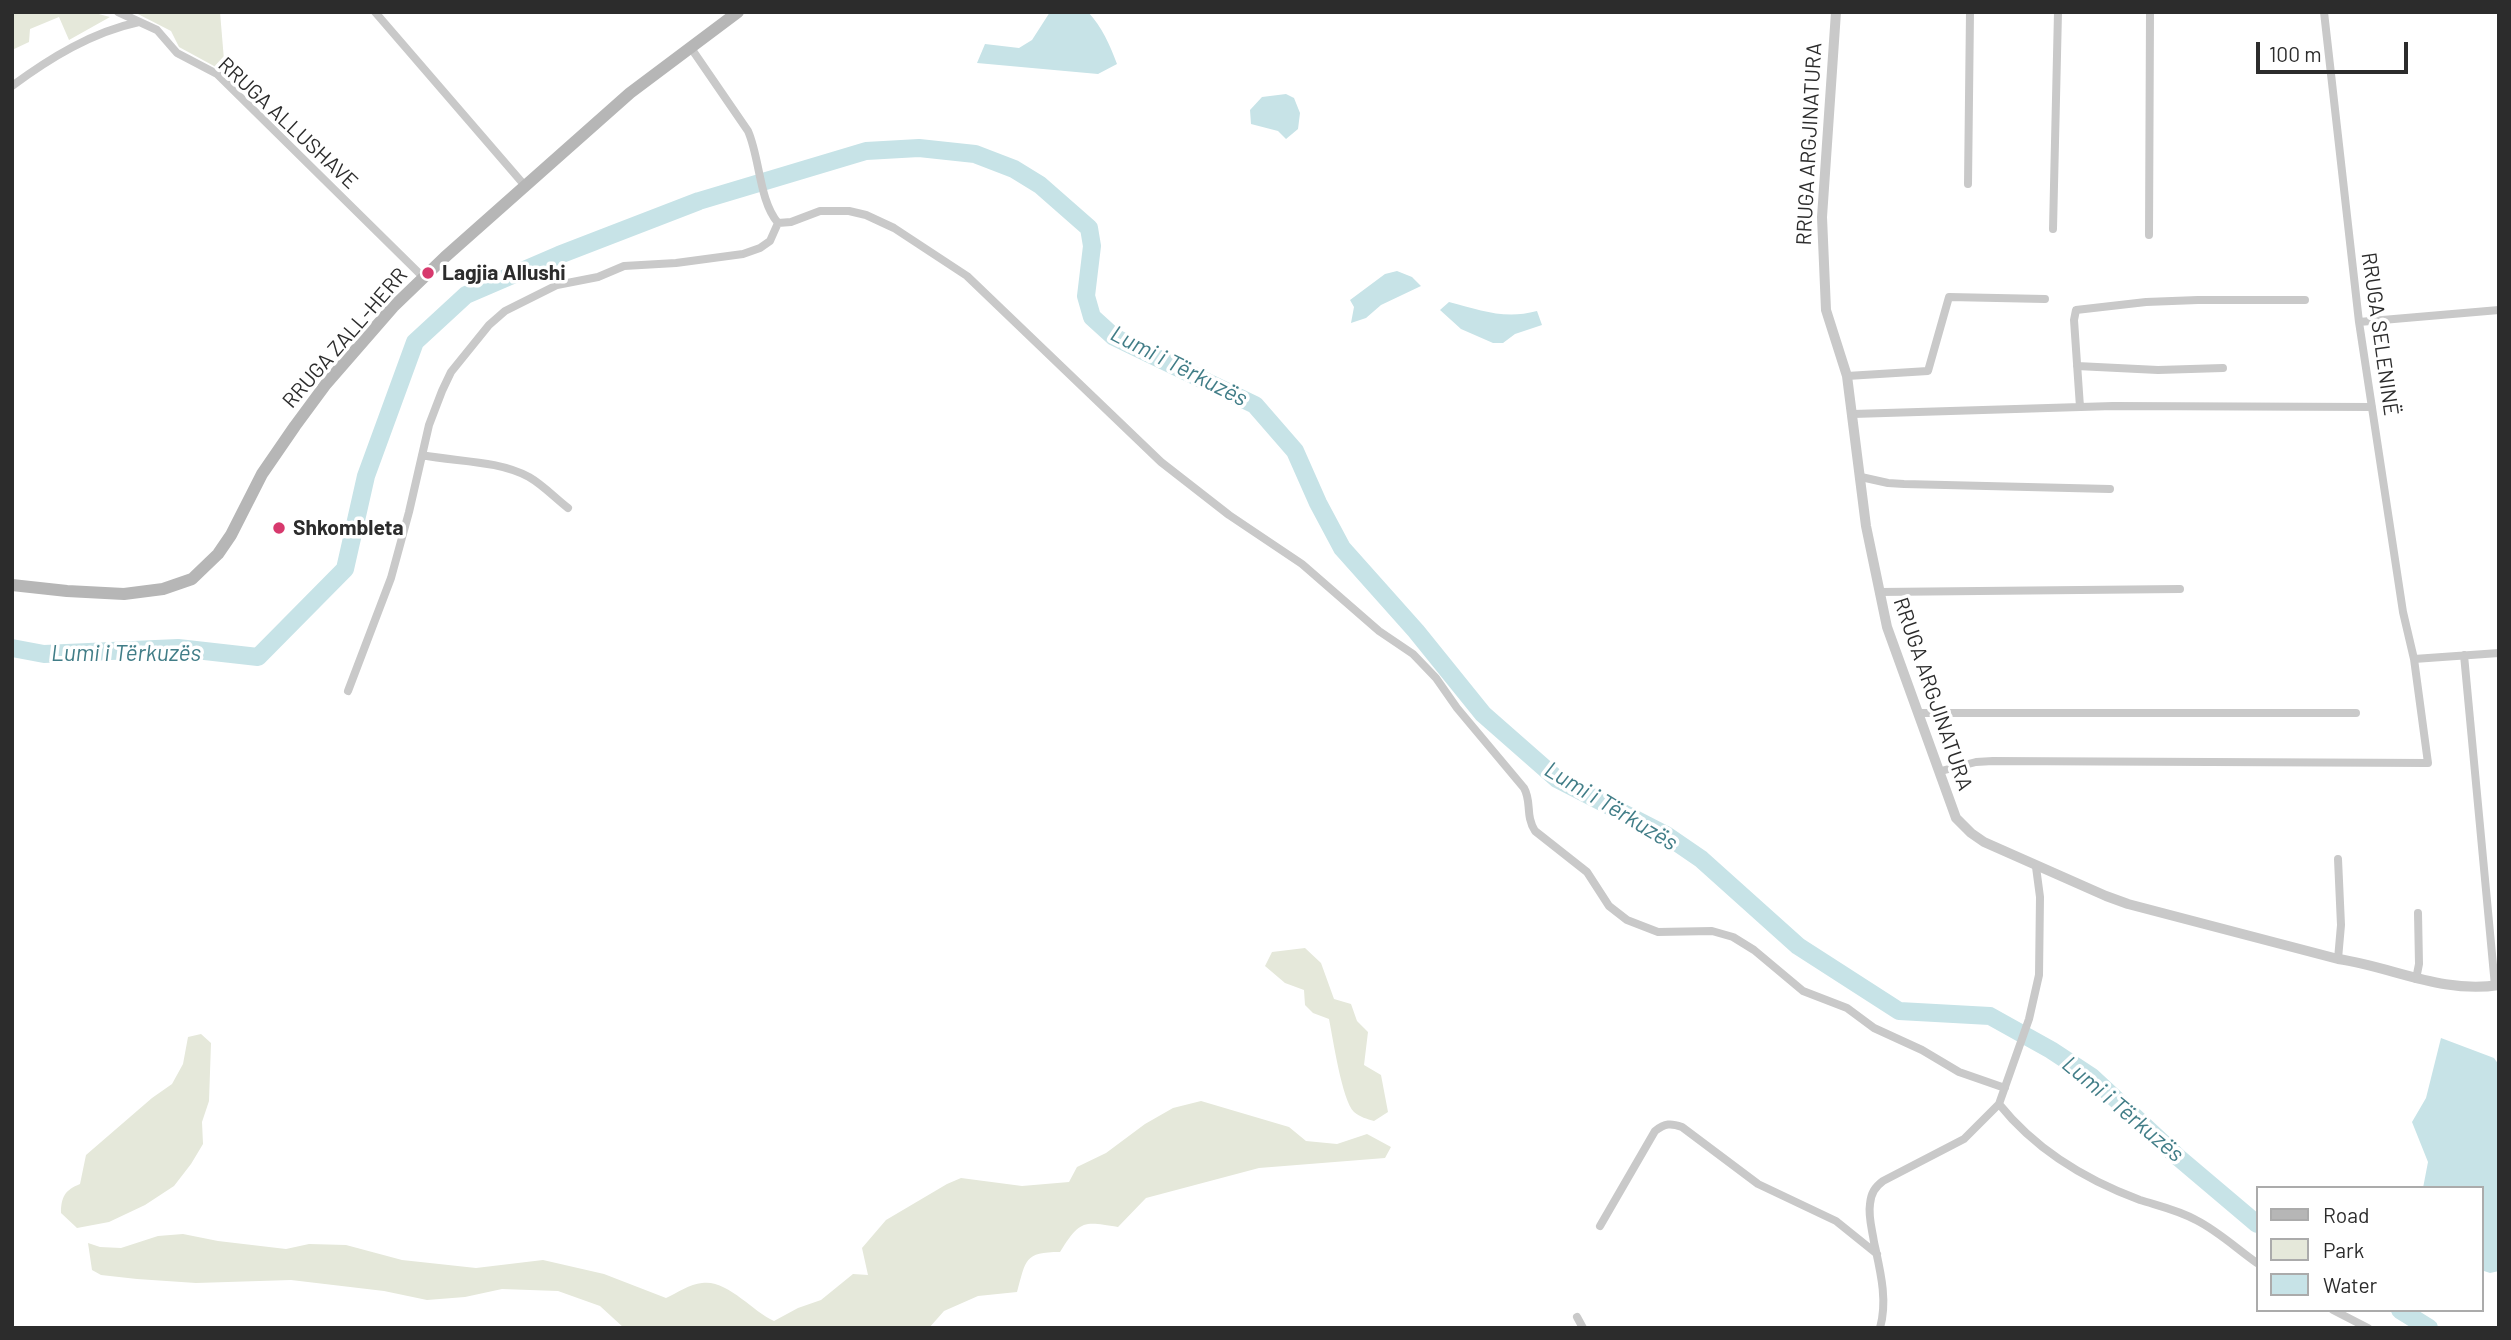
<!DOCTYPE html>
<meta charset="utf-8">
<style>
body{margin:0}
#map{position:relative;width:2511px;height:1340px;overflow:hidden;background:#fff;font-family:Barlow,sans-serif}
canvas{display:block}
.frame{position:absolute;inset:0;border:14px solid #2c2c2c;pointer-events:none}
.legend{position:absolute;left:2256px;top:1186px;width:228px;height:126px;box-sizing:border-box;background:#fff;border:2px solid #ababab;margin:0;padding:9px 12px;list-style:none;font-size:21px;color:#2c2c2c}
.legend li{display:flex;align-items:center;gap:14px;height:35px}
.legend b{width:35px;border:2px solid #ababab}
.scale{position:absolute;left:2256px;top:42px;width:152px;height:32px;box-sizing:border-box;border:4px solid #2c2c2c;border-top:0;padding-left:9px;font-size:21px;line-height:24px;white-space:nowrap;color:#2c2c2c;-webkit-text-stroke:5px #fff;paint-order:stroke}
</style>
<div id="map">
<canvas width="2511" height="1340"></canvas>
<div class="frame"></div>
<ul class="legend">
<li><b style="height:9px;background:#b6b6b6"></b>Road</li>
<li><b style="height:19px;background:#e5e8da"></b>Park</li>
<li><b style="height:19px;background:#c7e3e7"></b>Water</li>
</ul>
<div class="scale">100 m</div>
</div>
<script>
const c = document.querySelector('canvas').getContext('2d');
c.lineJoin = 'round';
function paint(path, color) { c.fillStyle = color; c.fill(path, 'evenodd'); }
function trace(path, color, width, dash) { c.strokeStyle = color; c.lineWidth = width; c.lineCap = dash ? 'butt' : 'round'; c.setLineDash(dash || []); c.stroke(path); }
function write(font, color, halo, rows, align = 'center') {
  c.font = font + ' Barlow,sans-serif'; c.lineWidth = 7; c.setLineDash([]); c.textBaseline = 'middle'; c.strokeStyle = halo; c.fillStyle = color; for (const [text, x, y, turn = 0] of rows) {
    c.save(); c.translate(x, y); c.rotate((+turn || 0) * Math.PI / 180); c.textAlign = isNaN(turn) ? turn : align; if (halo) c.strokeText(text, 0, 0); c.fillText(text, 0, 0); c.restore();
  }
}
paint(new Path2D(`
 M 12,12 L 91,12 L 110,17 L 69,40 L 59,17 L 30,29 L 29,42 L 12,50 Z
 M 134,12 L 220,12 L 225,72 L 179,47 L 171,31 Z
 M 1305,948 L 1321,963 L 1334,999 L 1351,1004 L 1357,1021 L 1368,1032 L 1364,1065 L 1381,1075 L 1388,1112 L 1374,1121 C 1367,1119 1360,1117 1354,1112 C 1342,1100 1333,1039 1329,1019 L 1313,1013 L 1305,1005 L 1304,990 L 1285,983 L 1265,966 L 1272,952 Z
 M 201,1034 L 211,1043 L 209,1101 L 202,1122 L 203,1144 L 191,1164 L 174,1186 L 145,1205 L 109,1222 L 77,1228 L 61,1213 C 61,1197 65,1190 80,1184 L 86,1155 L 152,1098 L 172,1084 L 183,1064 L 188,1037 Z
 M 1201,1101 L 1289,1127 L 1306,1141 L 1337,1144 L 1367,1134 L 1391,1147 L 1385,1158 L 1259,1168 L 1146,1198 L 1118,1227 C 1083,1221 1080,1220 1060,1252 C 1024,1252 1026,1260 1017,1292 L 978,1296 L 944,1311 L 929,1328 L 624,1328 L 600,1306 L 558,1291 L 502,1289 L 465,1297 L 427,1300 L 384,1291 L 291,1280 L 196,1283 L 137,1279 L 101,1275 L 92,1270 L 88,1243 L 100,1247 L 121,1248 L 158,1236 L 183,1234 L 218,1241 L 286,1249 L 309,1244 L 346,1245 L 402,1260 L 476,1268 L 543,1260 L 604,1274 L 666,1298 C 677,1293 690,1284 702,1283 C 727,1279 752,1311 774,1321 L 798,1308 L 821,1300 L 853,1274 L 868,1275 L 862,1248 L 886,1220 L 947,1184 L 961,1178 L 1022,1186 L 1069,1182 L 1077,1167 L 1106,1153 L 1145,1124 L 1173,1108 Z`), '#e5e8da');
paint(new Path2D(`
 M 1050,12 L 1088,12 C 1102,27 1110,45 1117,64 L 1098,74 L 977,63 L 985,44 L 1019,48 L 1032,40 Z
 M 1286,94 L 1294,98 L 1300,113 L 1298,129 L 1286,139 L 1278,131 L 1251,124 L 1250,110 L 1262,97 Z
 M 1397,271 L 1412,277 L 1421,286 L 1381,305 L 1366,318 L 1351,323 L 1354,307 L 1350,300 L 1385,274 Z
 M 1449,302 C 1481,310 1504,320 1537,311 L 1542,325 L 1515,334 L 1503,343 L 1493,343 L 1461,329 L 1440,310 Z
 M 2441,1038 L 2494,1058 L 2499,1065 L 2499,1271 L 2490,1273 L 2481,1270 L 2481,1188 L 2423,1188 L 2428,1162 L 2412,1122 L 2426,1098 Z`), '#c7e3e7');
trace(new Path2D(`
 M 12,648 L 44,654 L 178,648 L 258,657 L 345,569 L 366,476 L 415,342 L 466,295 L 559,255 L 699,201 L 866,151 L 919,148 L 975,154 L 1014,169 L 1040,185 L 1089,228 L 1092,246 L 1086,296 L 1092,317 L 1114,337 L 1255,405 L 1295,451 L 1318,503 L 1342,548 L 1416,631 L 1483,714 L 1557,779 L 1666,835 L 1701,859 L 1798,946 L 1899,1011 L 1990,1016 L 2051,1050 L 2092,1077 L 2179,1158 L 2257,1224
 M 2400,1310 L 2429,1328`), '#c7e3e7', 18);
trace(new Path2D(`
 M 118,12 L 157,30 L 177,53 L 217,74 L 423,277
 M 375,12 L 526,187
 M 691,48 L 748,131 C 760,158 759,201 778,223
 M 12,86 C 50,58 92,32 139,22
 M 1968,184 L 1970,12
 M 778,223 L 791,222 L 820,211 L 849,211 L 866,215 L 894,228 L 967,276 L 1161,462 L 1229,515 L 1302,564 L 1379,631 L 1413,654 L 1436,678 L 1457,708 L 1524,788 C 1532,802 1525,815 1535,831 L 1587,872 L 1609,906 L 1627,920 L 1658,932 L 1712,931 L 1733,937 L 1754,950 L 1803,991 L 1847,1008 L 1874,1028 L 1922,1050 L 1959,1072 L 2005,1088
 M 2053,229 L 2058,12
 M 2149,235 L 2150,12
 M 2359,322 L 2499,310
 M 2077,366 L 2158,370 L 2223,368
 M 1847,376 L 1928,371 L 1949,297 L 2045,299
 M 2080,407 L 2074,320 L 2076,310 L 2146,302 L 2198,300 L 2305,300
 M 1853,414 L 2113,406 L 2372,407
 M 422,455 C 457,462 497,460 529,477 C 543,485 555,498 568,508
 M 1861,477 L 1888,483 L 1904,484 L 2110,489
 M 1879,592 L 2180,589
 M 2464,655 L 2495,986
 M 2414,659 L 2499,653
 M 348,691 L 391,578 L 409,512 L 429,425 L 442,391 L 451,372 L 489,325 L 505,311 L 557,285 L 598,277 L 624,266 L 676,263 L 743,254 L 760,248 L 770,241 L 778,223
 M 1918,713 L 2356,713
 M 1941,771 L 1976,762 L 1993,761 L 2428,763 L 2414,659 L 2403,612 L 2359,322 L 2324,12
 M 2338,959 L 2341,925 L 2338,859
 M 2416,979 L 2419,964 L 2418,913
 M 1999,1104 C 2035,1149 2086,1180 2140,1200 C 2159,1206 2178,1210 2196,1220 C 2218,1231 2237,1249 2257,1263
 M 1600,1226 L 1655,1131 C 1665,1123 1671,1123 1682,1127 L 1758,1184 L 1836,1221 L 1877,1254
 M 2333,1310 L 2368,1328
 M 1577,1317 L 1583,1328
 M 1880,1328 C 1888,1300 1880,1270 1874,1242 C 1872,1229 1868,1216 1870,1204 C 1871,1193 1875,1187 1883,1181 L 1964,1139 L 1999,1104 L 2029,1019 L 2039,975 L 2040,897 L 2036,867`), '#c9c9c9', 8);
trace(new Path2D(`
 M 1836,12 L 1822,217 L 1826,310 L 1847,376 L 1866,526 L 1887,627 L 1956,818 L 1971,833 L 1984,842 L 2106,896 L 2128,904 L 2338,959 C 2393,967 2442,994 2499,985`), '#c9c9c9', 10);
trace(new Path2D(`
 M 12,585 L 67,591 L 124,594 L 163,589 L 192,579 L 218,554 L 231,535 L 262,474 L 295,426 L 326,384 L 393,307 L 445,257 L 630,93 L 738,12`), '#b6b6b6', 12);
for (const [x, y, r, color] of [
 [428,273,7,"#d7396d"],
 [279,528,7,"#d7396d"]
]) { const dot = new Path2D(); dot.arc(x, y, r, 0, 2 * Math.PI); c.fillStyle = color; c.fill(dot); trace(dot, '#fff', 2.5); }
write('21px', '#2c2c2c', '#fff', [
 ["RRUGA ALLUSHAVE",288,123,43],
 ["RRUGA ARGJINATURA",1809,144,-87],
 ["RRUGA SELENINË",2380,334,82],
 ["RRUGA ZALL-HERR",345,338,-49],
 ["RRUGA ARGJINATURA",1933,694,71]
]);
write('bold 21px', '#2c2c2c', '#fff', [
 ["Lagjia Allushi",442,273],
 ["Shkombleta",293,528]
], 'left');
write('italic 23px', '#417d87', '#fff', [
 ["Lumi i Tërkuzës",1179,366,27],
 ["Lumi i Tërkuzës",126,653],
 ["Lumi i Tërkuzës",1611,806,31],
 ["Lumi i Tërkuzës",2123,1109,40]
]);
</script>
